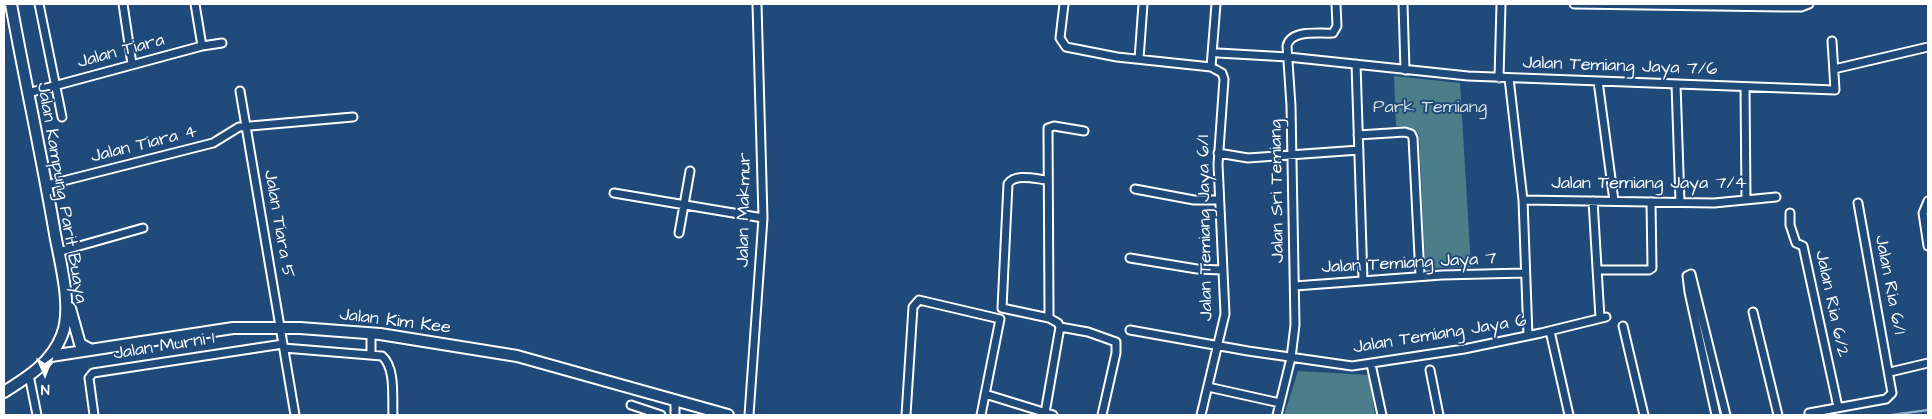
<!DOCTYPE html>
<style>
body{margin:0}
#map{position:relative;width:1932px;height:419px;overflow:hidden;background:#1f4a7a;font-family:"Architects Daughter",sans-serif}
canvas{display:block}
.frame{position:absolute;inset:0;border:5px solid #fff;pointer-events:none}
.north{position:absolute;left:20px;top:349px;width:50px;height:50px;-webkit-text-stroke:4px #1f4a7a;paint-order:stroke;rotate:179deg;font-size:14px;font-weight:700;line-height:20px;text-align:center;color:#fff}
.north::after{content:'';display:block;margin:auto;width:18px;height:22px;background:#fff;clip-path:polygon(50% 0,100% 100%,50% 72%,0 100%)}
</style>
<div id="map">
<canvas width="1932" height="419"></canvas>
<div class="frame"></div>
<div class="north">N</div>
</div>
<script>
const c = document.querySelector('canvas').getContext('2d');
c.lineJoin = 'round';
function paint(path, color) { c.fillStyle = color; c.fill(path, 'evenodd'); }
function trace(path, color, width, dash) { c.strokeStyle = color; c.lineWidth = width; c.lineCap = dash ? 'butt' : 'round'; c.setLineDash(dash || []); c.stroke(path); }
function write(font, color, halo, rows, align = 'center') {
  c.font = font + ' "Architects Daughter",sans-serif'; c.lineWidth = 4; c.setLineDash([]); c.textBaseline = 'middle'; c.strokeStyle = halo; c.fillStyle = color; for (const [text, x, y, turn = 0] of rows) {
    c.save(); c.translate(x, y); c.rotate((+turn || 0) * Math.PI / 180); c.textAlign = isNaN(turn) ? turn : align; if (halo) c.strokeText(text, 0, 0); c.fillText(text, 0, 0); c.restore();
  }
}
paint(new Path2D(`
 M 1394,76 L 1460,83 L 1471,267 L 1433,268 L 1425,261 L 1419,135 L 1407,127 L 1396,126 Z
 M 1298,371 L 1369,375 L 1375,415 L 1284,415 Z`), '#4c7e8a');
trace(new Path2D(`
 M 1892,415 L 1928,410`), '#8fafc7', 2.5);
const street = new Path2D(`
 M 39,4 L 62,117
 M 123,4 L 132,64
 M 195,4 L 202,46
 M 1064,4 L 1060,38 L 1066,47 L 1117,57 L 1211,67 L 1222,73 L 1224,79 L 1218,164 L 1225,314 L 1201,415
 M 1403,4 L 1405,70
 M 1574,4 L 1784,7 L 1801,7 L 1809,4
 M 1218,53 L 1288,57 L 1468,76 L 1835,90 L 1832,41
 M 1139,59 L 1143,4
 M 1356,64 L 1363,280
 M 1211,67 L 1216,4
 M 1834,69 L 1928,47
 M 1499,78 L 1501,4
 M 1509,78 L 1523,200 L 1528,336
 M 1598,81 L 1614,201
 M 1676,84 L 1680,202
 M 1745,87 L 1746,199
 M 240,91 L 295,415
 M 28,93 L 202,46 L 222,43
 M 1358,135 L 1405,132 L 1411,134 L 1413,138 L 1420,276
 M 1218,153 L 1248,158 L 1359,150
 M 1048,180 C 1035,179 1015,173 1008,184 L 1002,308 L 1049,318
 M 47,185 L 213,143 L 239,127 L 353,117
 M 1135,189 L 1194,200 L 1219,200
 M 614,193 L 763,218
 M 1523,200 L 1714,203 L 1776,197
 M 1593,201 L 1600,318
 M 1928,201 L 1923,213 L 1928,246
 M 1790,213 L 1790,225 L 1796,243 L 1803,246 L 1838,407
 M 679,233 L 690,171
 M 58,252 L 143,228
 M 1130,258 L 1197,269 L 1222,270
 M 1597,270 L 1649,270 L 1652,268 L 1651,202
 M 1295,286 L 1442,275 L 1525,273
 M 1753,312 L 1778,415
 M 1623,326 L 1644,415
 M 1060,327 L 1058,323 L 1049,318 L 1049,312 L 1048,128 L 1054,126 L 1084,131
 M 1060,327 L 1088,332 L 1116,342 L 1116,353 L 1102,415
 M 1130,330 L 1248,351 L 1352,366 L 1464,349 L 1541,333 L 1606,317
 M 1550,331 L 1569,415
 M 371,335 L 371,354
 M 284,348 L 382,356 C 396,368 392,398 393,415
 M 1371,364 L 1382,415
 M 1430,370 L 1439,415
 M 1890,372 L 1928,363
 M 29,375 L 37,415
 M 1208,387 L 1280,403
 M 985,394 L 1053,415
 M 631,405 L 661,415
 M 1045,413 L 1060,327
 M 1809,413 L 1886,399 L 1892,393 L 1858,203
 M 94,415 L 89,378 L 93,373 L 283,344
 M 675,415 L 675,399
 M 749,415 L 763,218 L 757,4
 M 906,415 L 913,307 L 919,300 L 1000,319 L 981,415
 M 1277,415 L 1291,358 L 1295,325 L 1291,106 L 1287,46 C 1291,29 1319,34 1333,33 L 1337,26 L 1336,4
 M 1716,415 L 1689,292 L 1687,276 L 1691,274 L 1726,415`);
const secondary = new Path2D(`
 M 70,308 L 80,344 L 91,350
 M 51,356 L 233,328 L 300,328 L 380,334 L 517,356 L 728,415
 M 4,392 C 28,377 52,362 62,335 C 73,308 60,262 55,234 C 42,157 25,81 11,4`);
trace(street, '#fff', 11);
trace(secondary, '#fff', 14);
trace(street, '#1f4a7a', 7);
trace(secondary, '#1f4a7a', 10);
write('18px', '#fff', '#1f4a7a', [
 ["Jalan Tiara",121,52,-15],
 ["Jalan Temiang Jaya 7/6",1620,67,2],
 ["Jalan Tiara 4",144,145,-14],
 ["Jalan Temiang Jaya 7/4",1649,184],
 ["Jalan Sri Temiang",1278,191,-91],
 ["Jalan Kampung Parit Buaya",61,193,80],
 ["Jalan Makmur",745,210,-89],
 ["Jalan Tiara 5",278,224,80],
 ["Jalan Temiang Jaya 6/1",1206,228,-91],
 ["Jalan Temiang Jaya 7",1409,264,-3],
 ["Jalan Ria 6/1",1889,285,79],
 ["Jalan Ria 6/2",1831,304,78],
 ["Jalan Kim Kee",395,322,7],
 ["Jalan Temiang Jaya 6",1440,335,-9],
 ["Jalan Murni 1",164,347,-9]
]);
write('18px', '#d2dfe2', '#1f4a7a', [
 ["Park Temiang",1430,108]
]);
</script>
